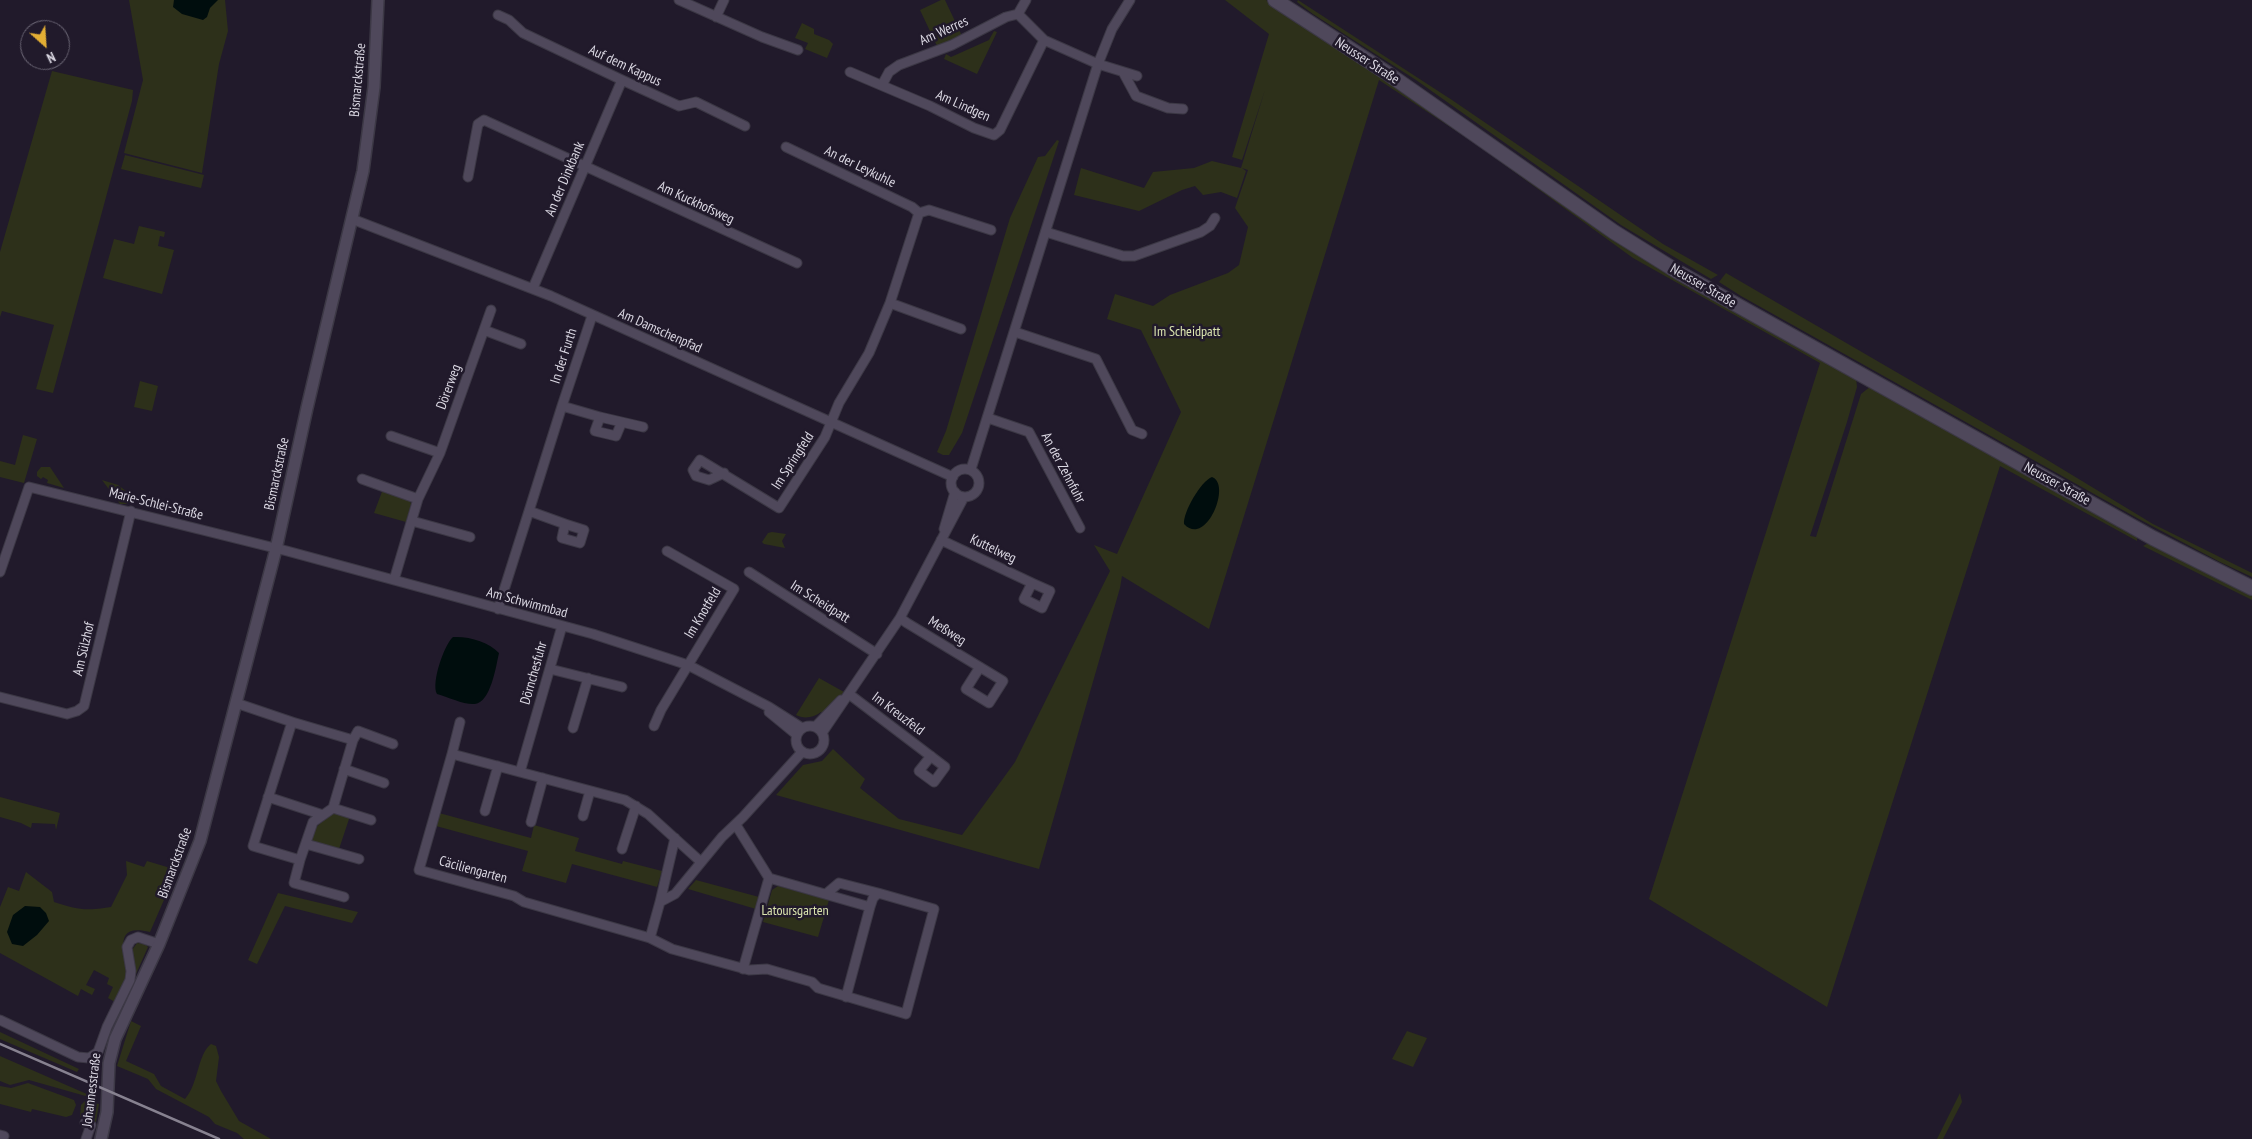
<!DOCTYPE html>
<meta charset="utf-8">
<style>
body{margin:0}
#map{position:relative;width:2252px;height:1139px;overflow:hidden;background:#211a2b;font-family:"PT Sans Narrow",sans-serif}
canvas{display:block}
.north{position:absolute;left:20px;top:20px;width:50px;height:50px;box-sizing:border-box;background:#211a2b;border:1px solid #6b6675;border-radius:50%;rotate:154deg;font-size:14px;font-weight:700;line-height:20px;text-align:center;color:#dbd8e3}
.north::after{content:'';display:block;margin:auto;width:18px;height:22px;background:#e3ae34;clip-path:polygon(50% 0,100% 100%,50% 72%,0 100%)}
</style>
<div id="map">
<canvas width="2252" height="1139"></canvas>
<div class="north">N</div>
</div>
<script>
const c = document.querySelector('canvas').getContext('2d');
c.lineJoin = 'round';
function paint(path, color) { c.fillStyle = color; c.fill(path, 'evenodd'); }
function trace(path, color, width, dash) { c.strokeStyle = color; c.lineWidth = width; c.lineCap = dash ? 'butt' : 'round'; c.setLineDash(dash || []); c.stroke(path); }
function write(font, color, halo, rows, align = 'center') {
  c.font = font + ' "PT Sans Narrow",sans-serif'; c.lineWidth = 5; c.setLineDash([]); c.textBaseline = 'middle'; c.strokeStyle = halo; c.fillStyle = color; for (const [text, x, y, turn = 0] of rows) {
    c.save(); c.translate(x, y); c.rotate((+turn || 0) * Math.PI / 180); c.textAlign = isNaN(turn) ? turn : align; if (halo) c.strokeText(text, 0, 0); c.fillText(text, 0, 0); c.restore();
  }
}
paint(new Path2D(`
 M 129,0 L 225,0 L 228,31 L 219,64 L 202,173 L 124,153 L 143,80 Z
 M 941,0 L 945,0 L 962,36 L 937,46 L 920,10 Z
 M 1225,0 L 1266,0 L 1436,112 L 1856,378 L 1857,387 L 1847,422 L 1810,536 L 1816,537 L 1861,394 L 1871,386 L 2137,534 L 2137,541 L 2000,466 L 1827,1007 L 1649,899 L 1820,363 L 1633,258 L 1476,144 L 1379,80 L 1209,629 L 1122,576 L 1120,588 L 1039,869 L 776,795 L 803,765 L 822,761 L 833,749 L 865,779 L 860,788 L 899,819 L 962,835 L 1015,762 L 1110,571 L 1094,545 L 1117,554 L 1181,412 L 1141,330 L 1107,319 L 1115,294 L 1153,306 L 1170,295 L 1228,273 L 1239,265 L 1248,227 L 1235,208 L 1248,170 L 1242,168 L 1246,171 L 1237,198 L 1221,192 L 1203,195 L 1195,186 L 1182,190 L 1139,211 L 1074,195 L 1081,168 L 1144,188 L 1153,172 L 1194,168 L 1212,161 L 1241,168 L 1265,90 L 1242,160 L 1232,157 L 1269,34 Z
 M 1298,0 L 1452,100 L 1663,244 L 1718,275 L 1711,279 L 1621,225 L 1416,80 L 1313,14 L 1297,2 Z
 M 802,23 L 814,29 L 814,34 L 829,40 L 833,44 L 827,58 L 805,49 L 808,43 L 795,38 Z
 M 994,31 L 997,32 L 977,74 L 944,59 L 946,54 L 951,57 L 989,40 Z
 M 52,71 L 133,90 L 132,101 L 53,393 L 36,389 L 54,325 L 2,311 L 0,317 L 0,252 Z
 M 1057,140 L 1059,141 L 962,433 L 949,455 L 943,455 L 937,452 L 946,431 L 1010,218 L 1038,157 L 1045,156 Z
 M 125,155 L 204,175 L 201,188 L 121,169 Z
 M 139,226 L 165,232 L 164,237 L 160,236 L 158,246 L 174,250 L 162,294 L 103,278 L 114,239 L 134,244 Z
 M 1726,273 L 2044,458 L 2153,524 L 2252,573 L 2252,577 L 2220,562 L 2137,518 L 1741,296 L 1719,282 Z
 M 140,381 L 158,386 L 152,411 L 134,407 Z
 M 23,435 L 37,439 L 24,483 L 0,477 L 0,461 L 15,465 Z
 M 41,467 L 50,467 L 64,488 L 47,483 L 48,480 L 43,477 L 41,479 L 37,476 L 37,472 Z
 M 102,480 L 118,485 L 130,494 L 129,501 L 127,504 L 120,504 Z
 M 383,489 L 409,498 L 411,504 L 406,522 L 374,513 Z
 M 772,532 L 786,534 L 782,541 L 785,548 L 764,544 L 762,542 L 768,533 Z
 M 2150,542 L 2252,593 L 2252,600 L 2143,546 Z
 M 819,678 L 844,692 L 824,714 L 821,712 C 814,718 803,719 796,715 Z
 M 0,797 L 60,813 L 56,830 L 55,824 L 32,823 L 31,828 L 21,823 L 0,817 Z
 M 334,811 L 350,816 L 339,849 L 309,843 L 313,830 Z
 M 439,813 L 531,838 L 534,825 L 579,838 L 575,851 L 622,864 L 623,861 L 662,871 L 657,887 L 572,864 L 566,883 L 522,871 L 528,851 L 436,826 Z
 M 126,861 L 144,867 L 147,861 L 177,870 L 150,932 C 109,922 128,956 126,977 C 126,985 118,994 115,1002 L 108,998 L 113,987 L 107,984 L 109,978 L 94,970 L 86,985 L 95,989 L 92,995 L 81,989 L 78,996 L 0,953 L 0,907 L 8,887 L 19,891 L 26,872 L 52,892 L 54,902 C 79,910 84,911 111,907 L 127,875 Z
 M 696,880 L 759,897 L 756,909 L 688,889 Z
 M 778,886 L 829,900 L 818,937 L 763,922 L 772,890 Z
 M 278,893 L 358,912 L 352,923 L 285,906 L 257,964 L 248,960 Z
 M 137,943 L 145,944 L 148,947 L 136,974 L 132,950 Z
 M 131,1021 L 141,1026 L 126,1061 L 154,1074 L 161,1086 L 185,1099 C 199,1083 197,1055 211,1044 L 216,1046 L 219,1057 L 216,1081 L 221,1091 L 239,1121 L 271,1139 L 244,1139 L 237,1133 L 215,1124 L 209,1117 L 156,1089 L 148,1079 L 117,1066 Z
 M 1407,1031 L 1427,1038 L 1413,1067 L 1392,1059 Z
 M 0,1032 L 79,1069 L 77,1072 L 0,1039 Z
 M 0,1056 L 89,1095 L 89,1097 L 29,1080 L 10,1085 L 0,1081 Z
 M 28,1083 L 74,1100 L 76,1105 L 72,1115 L 66,1117 L 32,1109 L 31,1112 L 0,1104 L 0,1086 L 11,1088 Z
 M 1960,1093 L 1962,1102 L 1943,1139 L 1937,1139 Z
 M 85,1101 L 99,1104 L 96,1122 L 80,1117 L 81,1105 Z`), '#2d301a');
paint(new Path2D(`
 M 174,0 L 218,0 L 210,8 L 207,17 L 203,20 L 182,14 L 173,7 Z
 M 1212,477 C 1232,484 1206,548 1184,524 C 1183,512 1201,481 1212,477 Z
 M 453,637 C 469,636 489,642 499,653 C 496,666 491,702 475,704 C 464,705 448,697 437,694 C 431,683 444,645 453,637 Z
 M 25,906 L 40,907 L 46,913 L 49,921 L 37,935 L 23,946 L 12,944 L 7,932 L 13,915 Z`), '#000d0d');
const minor = new Path2D(`
 M 679,0 L 762,37 L 798,50
 M 1018,14 L 1044,40 L 1098,64 L 1137,76
 M 1018,14 L 1026,0
 M 498,15 L 509,20 L 523,33 L 622,80 L 679,106 L 696,102 L 745,126
 M 716,17 L 724,0
 M 850,72 L 930,106 L 974,128 L 994,135 L 1000,130 L 1044,40
 M 1123,72 L 1136,96 L 1168,108 L 1183,109
 M 882,85 L 889,72 L 899,65 L 952,45 L 1006,17 L 1018,14
 M 468,177 L 478,124 L 484,120 L 797,263
 M 919,213 L 929,210 L 991,230
 M 352,219 L 551,296 L 953,477
 M 1046,232 L 1123,256 L 1134,256 L 1201,232 L 1210,226 L 1215,218
 M 533,288 L 622,80
 M 890,303 L 961,329
 M 592,316 L 562,406 L 600,417
 M 484,330 L 521,344
 M 1015,332 L 1096,359 L 1132,430 L 1142,434
 M 988,418 L 1029,432 L 1080,528
 M 621,424 L 616,436 L 595,431 L 600,417 L 643,427
 M 391,436 L 440,453
 M951 483a14 14 0 1 1 28 0a14 14 0 1 1-28 0Z
 M 971,469 L 1098,64 L 1112,29 L 1130,0
 M 724,473 L 709,480 L 696,476 L 693,470 L 700,460 L 779,508 L 825,437 L 839,403 L 869,353 L 890,303 L 919,213 L 912,207 L 786,147
 M 362,479 L 418,499
 M 529,511 L 562,406
 M 412,521 L 470,537
 M 944,529 L 955,492
 M 941,540 L 1032,583 L 1024,599 L 1042,608 L 1050,591 L 1032,583
 M 0,572 L 29,487 L 287,551 L 593,634 L 688,665 L 769,707 L 802,728
 M 749,572 L 877,654
 M 394,580 L 418,499 L 440,453 L 491,310
 M 498,609 L 529,511 L 565,524 L 562,538 L 580,543 L 584,530 L 565,524
 M 900,618 L 907,623 L 1003,681 L 989,703 L 966,689 L 980,667
 M 550,669 L 622,687
 M 849,694 L 945,767 L 934,782 L 919,771 L 931,756
 M 0,697 L 67,714 L 77,711 L 84,706 L 131,511
 M 236,703 L 292,722
 M 769,712 L 797,735
 M 292,722 L 353,740 L 333,808 L 313,822 L 300,860 L 253,846 Z
 M796 740a14 14 0 1 1 28 0a14 14 0 1 1-28 0Z
 M 654,726 L 661,710 L 734,589 L 667,551
 M 815,727 L 841,700
 M 573,728 L 588,678
 M 822,733 L 900,618 L 964,497
 M 353,740 L 358,731 L 393,744
 M 452,754 L 460,722
 M 344,769 L 384,783
 M 520,772 L 562,626
 M 268,797 L 323,815
 M 333,808 L 371,820
 M 485,811 L 498,766
 M 583,816 L 590,791
 M 531,822 L 543,778
 M 306,844 L 359,859
 M 622,849 L 636,806
 M 300,860 L 294,883 L 344,897
 M 701,862 L 648,814 L 625,800 L 452,754 L 419,870 L 514,896 L 524,902 L 650,938 L 672,949 L 749,970 L 767,969 L 812,982 L 818,988 L 906,1014 L 934,909 L 878,893 L 873,898 L 870,907 L 769,878 L 736,825
 M 826,894 L 839,883 L 878,893
 M 660,902 L 675,838
 M 650,938 L 660,902 L 675,894 L 722,837 L 743,817 L 802,752
 M 743,969 L 769,878
 M 846,997 L 870,907
 M 0,1020 L 78,1057 L 89,1058 L 98,1052 L 107,1027 L 130,980 L 131,971 L 127,947 L 131,940 L 138,937 L 159,944
 M 85,1123 L 91,1125 L 86,1139
 M 0,1135 L 4,1136`);
const tertiary = new Path2D(`
 M 101,1139 L 107,1112 L 109,1063 L 115,1039 L 159,944 L 200,841 L 276,549 L 307,408 L 363,171 L 374,87 L 378,0`);
const secondary = new Path2D(`
 M 1275,0 L 1387,73 L 1614,232 L 1678,272 L 2153,538 L 2252,588`);
trace(minor, '#3c3845', 11);
trace(tertiary, '#3c3845', 14);
trace(secondary, '#3c3845', 16);
trace(minor, '#4f485b', 9);
trace(tertiary, '#4f485b', 11);
trace(secondary, '#4f485b', 14);
trace(new Path2D(`
 M 0,1044 L 219,1139`), '#878290', 2.5);
write('14px', '#dbd8e3', '#211a2b', [
 ["Am Werres",944,31,-24],
 ["Neusser Straße",1367,61,33],
 ["Auf dem Kappus",625,66,25],
 ["Bismarckstraße",358,80,-85],
 ["Am Lindgen",963,106,24],
 ["An der Leykuhle",860,167,26],
 ["An der Dinkbank",565,179,-67],
 ["Am Kuckhofsweg",696,203,25],
 ["Neusser Straße",1703,286,30],
 ["Am Damschenpfad",660,331,24],
 ["In der Furth",564,356,-72],
 ["Dörerweg",449,387,-70],
 ["Im Springfeld",793,461,-57],
 ["An der Zehnfuhr",1063,468,62],
 ["Bismarckstraße",277,474,-78],
 ["Neusser Straße",2057,484,29],
 ["Marie-Schlei-Straße",156,504,14],
 ["Kuttelweg",993,549,25],
 ["Im Scheidpatt",820,602,32],
 ["Am Schwimmbad",527,603,15],
 ["Im Knotfeld",703,613,-59],
 ["Meßweg",947,631,32],
 ["Am Sülzhof",84,649,-77],
 ["Dörnchesfuhr",534,673,-74],
 ["Im Kreuzfeld",898,714,37],
 ["Bismarckstraße",175,863,-70],
 ["Cäciliengarten",473,870,15],
 ["Johannesstraße",92,1090,-83]
]);
write('14px', '#dbe5af', '#211a2b', [
 ["Im Scheidpatt",1187,332],
 ["Latoursgarten",795,911]
]);
</script>
